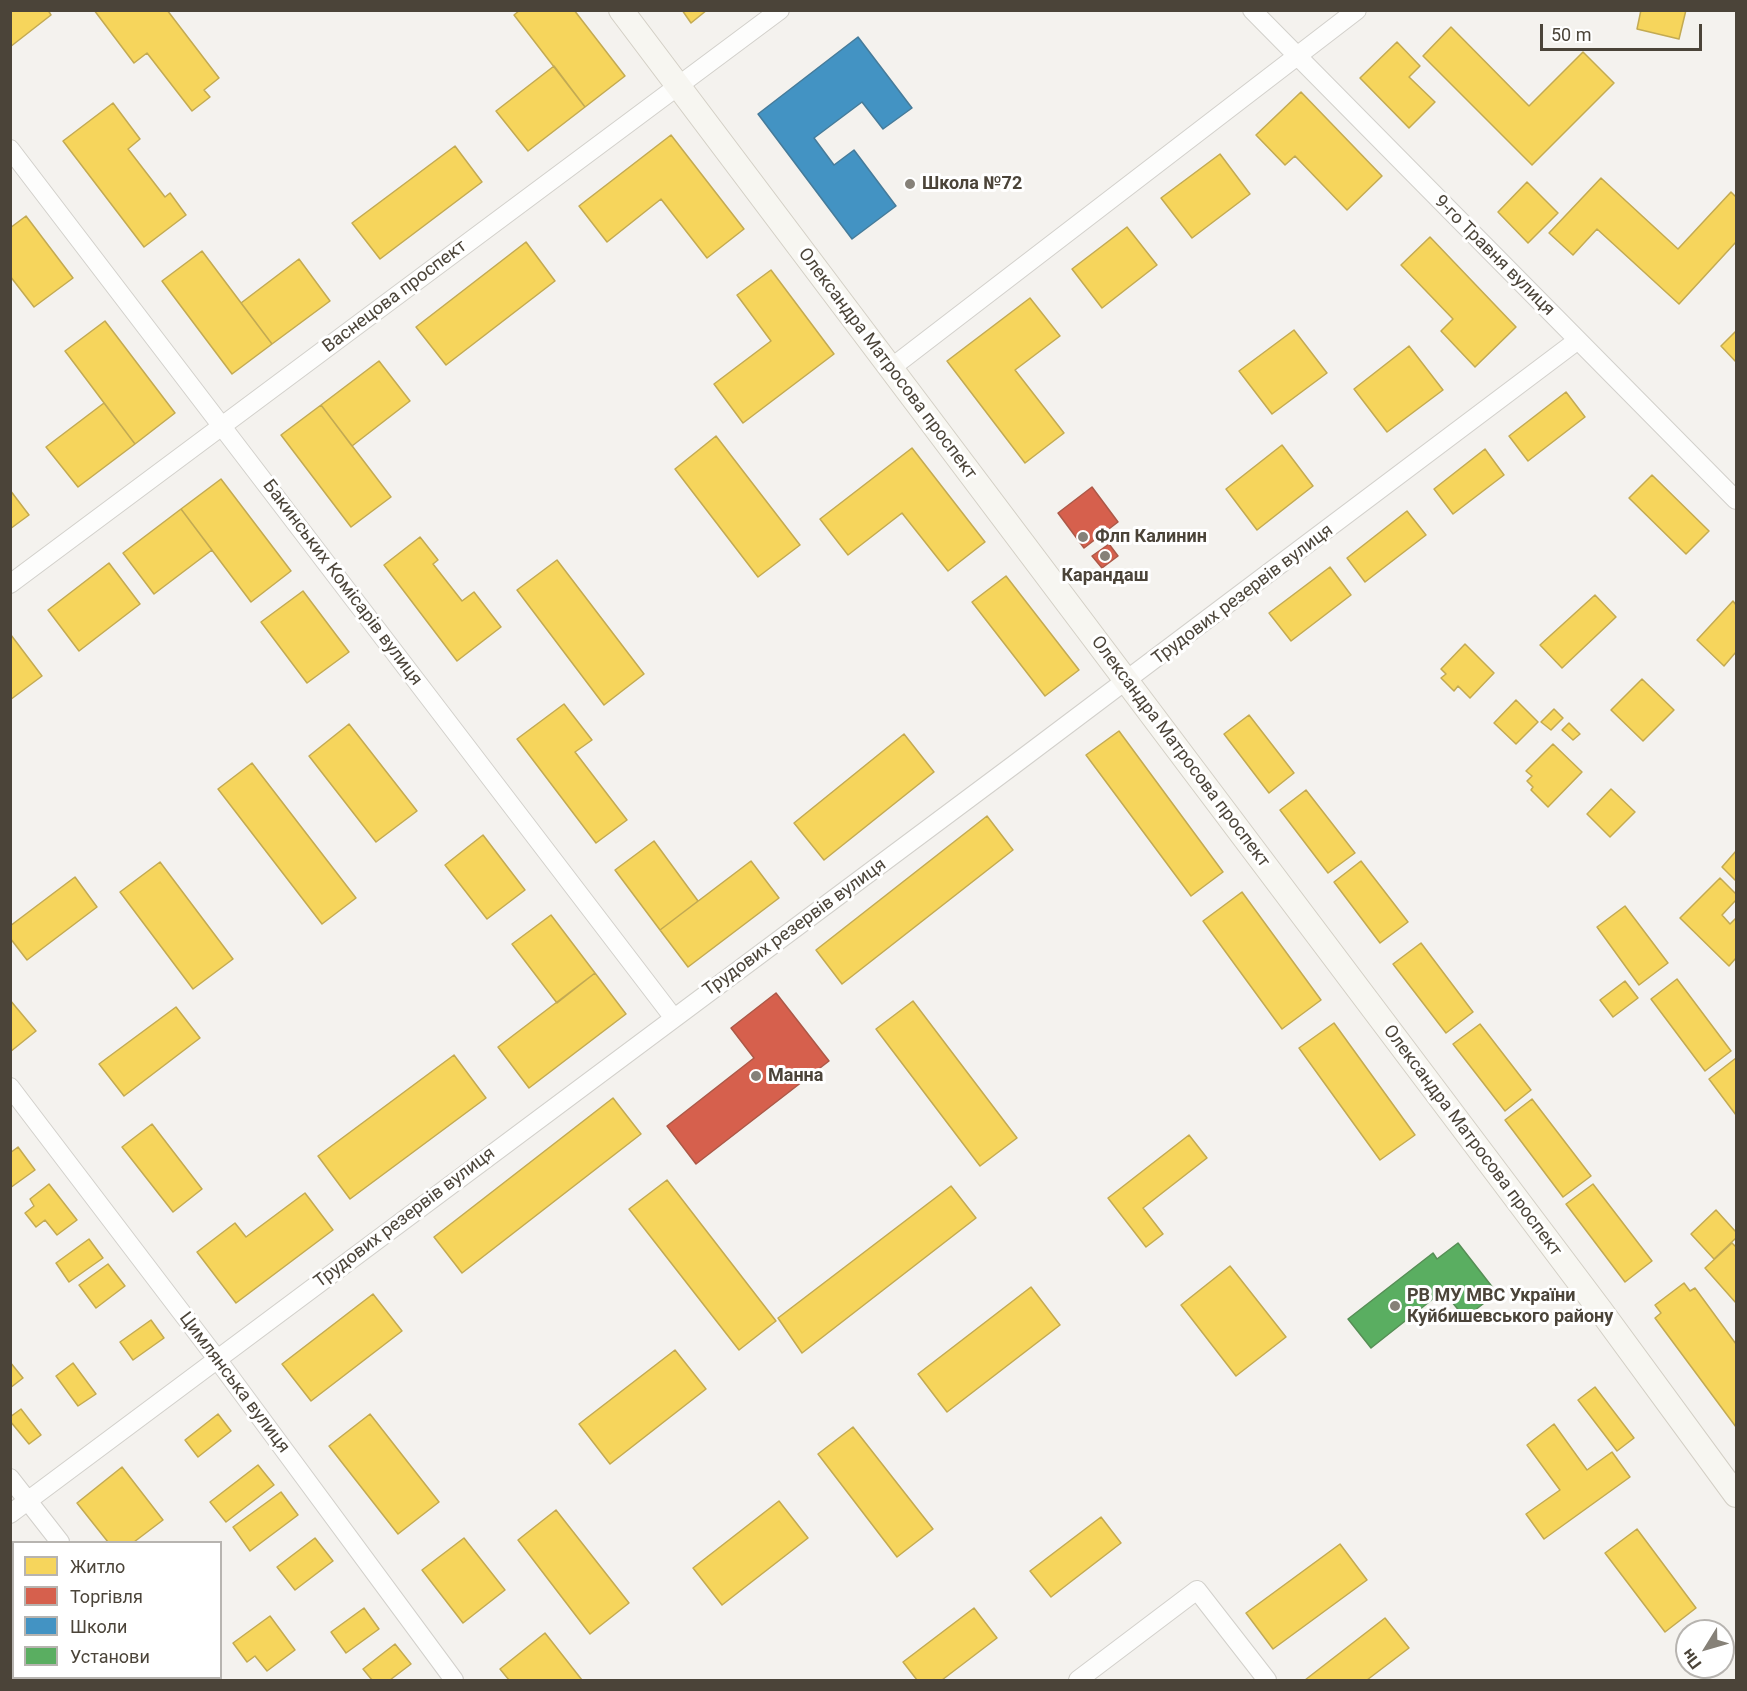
<!DOCTYPE html>
<meta charset="utf-8">
<style>
body{margin:0}
#map{position:relative;width:1747px;height:1691px;overflow:hidden;background:#f4f2ee;font-family:Roboto,sans-serif}
canvas{display:block}
.frame{position:absolute;inset:0;border:12px solid #4b4439;pointer-events:none}
.legend{position:absolute;left:12px;top:1541px;width:210px;height:138px;box-sizing:border-box;background:#fff;border:2px solid #b7b4b0;margin:0;padding:8px 10px;list-style:none;font-size:18px;color:#4b4439}
.legend li{display:flex;align-items:center;gap:12px;height:30px}
.legend b{width:30px;border:2px solid #b7b4b0}
.north{position:absolute;left:1675px;top:1619px;width:60px;height:60px;box-sizing:border-box;background:#fff;border:2px solid #b7b4b0;border-radius:50%;rotate:233deg;font-size:16px;font-weight:700;line-height:24px;text-align:center;color:#4b4439}
.north::after{content:'';display:block;margin:auto;width:21px;height:27px;background:#868178;clip-path:polygon(50% 0,100% 100%,50% 72%,0 100%)}
.scale{position:absolute;left:1540px;top:24px;width:162px;height:27px;box-sizing:border-box;border:3px solid #4b4439;border-top:0;padding-left:8px;font-size:18px;line-height:21px;white-space:nowrap;color:#4b4439;-webkit-text-stroke:4px #fff;paint-order:stroke}
</style>
<div id="map">
<canvas width="1747" height="1691"></canvas>
<div class="frame"></div>
<ul class="legend">
<li><b style="height:16px;background:#f6d55c"></b>Житло</li>
<li><b style="height:16px;background:#d6604d"></b>Торгівля</li>
<li><b style="height:16px;background:#4393c3"></b>Школи</li>
<li><b style="height:16px;background:#5aae61"></b>Установи</li>
</ul>
<div class="north">Пн</div>
<div class="scale">50 m</div>
</div>
<script>
const c = document.querySelector('canvas').getContext('2d');
c.lineJoin = 'round';
function paint(path, color) { c.fillStyle = color; c.fill(path, 'evenodd'); }
function trace(path, color, width, dash) { c.strokeStyle = color; c.lineWidth = width; c.lineCap = dash ? 'butt' : 'round'; c.setLineDash(dash || []); c.stroke(path); }
function write(font, color, halo, rows, align = 'center') {
  c.font = font + ' Roboto,sans-serif'; c.lineWidth = 6; c.setLineDash([]); c.textBaseline = 'middle'; c.strokeStyle = halo; c.fillStyle = color; for (const [text, x, y, turn = 0] of rows) {
    c.save(); c.translate(x, y); c.rotate((+turn || 0) * Math.PI / 180); c.textAlign = isNaN(turn) ? turn : align; if (halo) c.strokeText(text, 0, 0); c.fillText(text, 0, 0); c.restore();
  }
}
const homes = new Path2D(`
 M 10,10 L 48,10 L 51,15 L 10,47 Z
 M 94,10 L 167,10 L 219,78 L 204,90 L 210,97 L 192,111 L 147,53 L 134,63 Z
 M 520,10 L 574,10 L 625,76 L 585,107 L 514,15 Z
 M 682,10 L 707,10 L 691,23 Z
 M 1641,10 L 1686,10 L 1679,39 L 1637,29 Z
 M 1451,27 L 1529,106 L 1583,52 L 1614,83 L 1532,165 L 1423,56 Z
 M 1397,42 L 1420,66 L 1409,77 L 1435,102 L 1409,128 L 1360,78 Z
 M 554,66 L 585,107 L 528,151 L 496,111 Z
 M 1301,92 L 1382,176 L 1347,210 L 1295,156 L 1285,165 L 1256,135 Z
 M 113,103 L 140,139 L 128,149 L 165,197 L 170,193 L 186,215 L 144,247 L 63,141 Z
 M 671,135 L 744,229 L 707,258 L 661,199 L 607,242 L 579,206 Z
 M 455,146 L 482,182 L 380,259 L 352,223 Z
 M 1220,154 L 1250,194 L 1192,238 L 1161,198 Z
 M 1601,178 L 1678,249 L 1731,192 L 1736,197 L 1736,242 L 1679,304 L 1597,229 L 1573,255 L 1549,233 Z
 M 1527,182 L 1558,213 L 1528,243 L 1498,212 Z
 M 26,216 L 73,278 L 34,307 L 10,276 L 10,228 Z
 M 1127,227 L 1157,265 L 1102,308 L 1072,269 Z
 M 1430,237 L 1516,327 L 1475,367 L 1441,331 L 1453,319 L 1401,265 Z
 M 526,242 L 555,281 L 446,365 L 416,327 Z
 M 202,251 L 272,344 L 232,374 L 162,281 Z
 M 299,259 L 330,301 L 272,344 L 241,303 Z
 M 771,270 L 834,354 L 743,423 L 714,384 L 771,341 L 737,295 Z
 M 1030,298 L 1060,336 L 1015,370 L 1064,433 L 1025,463 L 947,361 Z
 M 105,321 L 175,413 L 135,444 L 65,351 Z
 M 1294,330 L 1327,373 L 1272,414 L 1239,371 Z
 M 1736,331 L 1736,362 L 1721,346 Z
 M 1409,346 L 1443,390 L 1387,432 L 1354,389 Z
 M 379,361 L 410,401 L 352,446 L 321,405 Z
 M 1566,392 L 1585,417 L 1528,461 L 1509,436 Z
 M 104,403 L 135,444 L 78,487 L 46,447 Z
 M 321,405 L 391,497 L 351,527 L 281,435 Z
 M 716,436 L 800,545 L 758,577 L 675,469 Z
 M 1282,445 L 1313,486 L 1257,530 L 1226,489 Z
 M 912,448 L 985,542 L 948,571 L 902,513 L 848,555 L 820,519 Z
 M 1485,449 L 1504,475 L 1453,514 L 1434,489 Z
 M 1652,475 L 1709,531 L 1686,554 L 1629,498 Z
 M 221,479 L 291,571 L 251,602 L 181,509 Z
 M 10,490 L 29,515 L 10,529 Z
 M 181,509 L 212,550 L 154,594 L 123,553 Z
 M 1407,511 L 1426,535 L 1365,582 L 1347,558 Z
 M 420,537 L 438,560 L 433,564 L 462,601 L 474,592 L 501,627 L 457,661 L 384,565 Z
 M 557,560 L 644,674 L 604,705 L 517,590 Z
 M 109,563 L 140,604 L 79,651 L 48,610 Z
 M 1330,567 L 1351,595 L 1291,641 L 1269,613 Z
 M 1006,576 L 1079,670 L 1045,696 L 972,602 Z
 M 303,591 L 349,652 L 307,683 L 261,622 Z
 M 1595,595 L 1616,617 L 1562,668 L 1540,645 Z
 M 1733,601 L 1736,605 L 1736,652 L 1724,666 L 1697,640 Z
 M 11,635 L 42,676 L 10,700 L 10,636 Z
 M 1465,644 L 1494,673 L 1470,698 L 1458,686 L 1454,691 L 1441,678 L 1446,674 L 1441,669 Z
 M 1642,679 L 1674,710 L 1643,741 L 1611,710 Z
 M 1516,700 L 1538,722 L 1516,744 L 1494,723 Z
 M 564,704 L 592,740 L 575,752 L 627,820 L 596,843 L 517,739 Z
 M 1554,709 L 1563,718 L 1551,730 L 1541,722 Z
 M 1249,715 L 1294,773 L 1269,793 L 1224,734 Z
 M 1569,723 L 1580,734 L 1573,740 L 1562,730 Z
 M 349,724 L 417,811 L 376,842 L 309,756 Z
 M 1119,731 L 1223,872 L 1191,896 L 1086,755 Z
 M 904,734 L 934,772 L 824,860 L 794,823 Z
 M 1553,744 L 1582,772 L 1548,807 L 1531,790 L 1533,787 L 1527,781 L 1532,776 L 1526,771 Z
 M 252,763 L 356,898 L 322,924 L 218,789 Z
 M 1611,789 L 1635,812 L 1610,837 L 1587,814 Z
 M 1306,790 L 1355,853 L 1328,873 L 1280,810 Z
 M 987,816 L 1013,850 L 842,984 L 816,950 Z
 M 483,835 L 525,890 L 487,919 L 445,865 Z
 M 654,841 L 698,901 L 660,930 L 615,870 Z
 M 1736,851 L 1736,881 L 1722,867 Z
 M 751,861 L 779,898 L 688,967 L 660,930 Z
 M 1361,861 L 1408,922 L 1380,943 L 1334,882 Z
 M 160,862 L 233,959 L 193,989 L 120,892 Z
 M 75,877 L 97,907 L 27,960 L 10,938 L 10,926 Z
 M 1720,878 L 1736,894 L 1736,900 L 1722,915 L 1730,924 L 1736,918 L 1736,958 L 1729,966 L 1680,918 Z
 M 1242,892 L 1321,1000 L 1282,1029 L 1203,921 Z
 M 1625,906 L 1668,963 L 1639,985 L 1597,927 Z
 M 551,915 L 595,973 L 557,1003 L 512,944 Z
 M 1421,943 L 1473,1012 L 1446,1033 L 1393,964 Z
 M 595,973 L 626,1014 L 529,1088 L 498,1047 Z
 M 1677,979 L 1731,1051 L 1705,1071 L 1651,999 Z
 M 1625,981 L 1638,998 L 1613,1017 L 1600,1000 Z
 M 10,1000 L 36,1031 L 10,1052 Z
 M 913,1001 L 1017,1138 L 980,1166 L 876,1029 Z
 M 176,1007 L 200,1038 L 124,1096 L 99,1064 Z
 M 1334,1023 L 1415,1135 L 1380,1160 L 1299,1048 Z
 M 1480,1024 L 1531,1090 L 1505,1111 L 1453,1044 Z
 M 454,1055 L 486,1098 L 350,1199 L 318,1156 Z
 M 1736,1058 L 1736,1115 L 1709,1079 Z
 M 613,1098 L 641,1134 L 462,1273 L 434,1237 Z
 M 1532,1099 L 1591,1176 L 1563,1197 L 1505,1120 Z
 M 152,1124 L 202,1189 L 173,1212 L 122,1147 Z
 M 1189,1135 L 1207,1158 L 1143,1208 L 1163,1234 L 1146,1247 L 1108,1198 Z
 M 18,1147 L 35,1170 L 10,1188 L 10,1153 Z
 M 667,1180 L 776,1321 L 739,1350 L 629,1209 Z
 M 49,1184 L 77,1220 L 57,1235 L 45,1220 L 36,1227 L 25,1213 L 34,1206 L 30,1199 Z
 M 1593,1184 L 1652,1261 L 1625,1282 L 1566,1204 Z
 M 951,1186 L 976,1218 L 802,1353 L 778,1318 Z
 M 305,1193 L 333,1230 L 236,1303 L 197,1252 L 235,1223 L 246,1237 Z
 M 1716,1210 L 1736,1232 L 1736,1238 L 1714,1259 L 1691,1234 Z
 M 89,1239 L 103,1258 L 69,1282 L 56,1263 Z
 M 1732,1243 L 1736,1247 L 1736,1303 L 1705,1268 Z
 M 108,1264 L 125,1286 L 96,1308 L 79,1285 Z
 M 1230,1266 L 1286,1337 L 1236,1376 L 1181,1305 Z
 M 1684,1283 L 1690,1291 L 1695,1288 L 1736,1344 L 1736,1427 L 1655,1318 L 1661,1313 L 1655,1305 Z
 M 1031,1287 L 1060,1325 L 947,1412 L 918,1374 Z
 M 373,1294 L 402,1331 L 311,1401 L 282,1364 Z
 M 151,1320 L 164,1338 L 133,1360 L 120,1342 Z
 M 675,1350 L 706,1389 L 610,1464 L 579,1424 Z
 M 10,1362 L 23,1378 L 10,1388 Z
 M 73,1363 L 96,1394 L 78,1406 L 56,1376 Z
 M 1595,1387 L 1634,1438 L 1617,1451 L 1578,1400 Z
 M 21,1409 L 41,1435 L 29,1444 L 10,1421 L 10,1417 Z
 M 218,1414 L 231,1431 L 198,1457 L 185,1440 Z
 M 370,1414 L 439,1502 L 398,1534 L 329,1446 Z
 M 1554,1424 L 1587,1470 L 1612,1452 L 1630,1477 L 1544,1539 L 1526,1514 L 1560,1490 L 1527,1445 Z
 M 853,1427 L 933,1529 L 897,1557 L 818,1454 Z
 M 258,1465 L 274,1485 L 226,1522 L 210,1502 Z
 M 122,1467 L 163,1520 L 134,1542 L 108,1542 L 77,1503 Z
 M 281,1492 L 298,1515 L 250,1551 L 233,1527 Z
 M 779,1501 L 808,1538 L 722,1605 L 693,1568 Z
 M 556,1510 L 629,1603 L 590,1634 L 518,1540 Z
 M 1101,1517 L 1121,1543 L 1051,1597 L 1030,1571 Z
 M 1637,1529 L 1696,1608 L 1665,1632 L 1605,1553 Z
 M 315,1538 L 333,1561 L 295,1590 L 277,1567 Z
 M 464,1538 L 505,1590 L 463,1623 L 422,1570 Z
 M 1340,1544 L 1367,1580 L 1273,1649 L 1246,1613 Z
 M 14,1556 L 14,1581 L 10,1583 L 10,1559 Z
 M 364,1608 L 379,1629 L 346,1653 L 331,1632 Z
 M 974,1608 L 997,1638 L 942,1680 L 917,1680 L 903,1662 Z
 M 270,1616 L 295,1650 L 267,1671 L 255,1656 L 247,1662 L 233,1643 Z
 M 1385,1618 L 1409,1648 L 1367,1680 L 1305,1680 Z
 M 545,1633 L 582,1680 L 509,1680 L 500,1669 Z
 M 395,1644 L 411,1664 L 390,1680 L 372,1680 L 363,1669 Z`);
paint(homes, '#f6d55c');
trace(homes, '#c3aa52', 1.5);
const shops = new Path2D(`
 M 1092,487 L 1118,522 L 1084,548 L 1058,513 Z
 M 1109,544 L 1118,556 L 1102,568 L 1092,556 Z
 M 776,993 L 829,1061 L 696,1164 L 667,1126 L 754,1058 L 731,1028 Z`);
paint(shops, '#d6604d');
trace(shops, '#ac5847', 1.5);
const schools = new Path2D(`
 M 858,37 L 912,108 L 883,129 L 862,102 L 814,138 L 834,165 L 854,150 L 896,206 L 852,239 L 758,114 Z`);
paint(schools, '#4393c3');
trace(schools, '#457b9a', 1.5);
const public = new Path2D(`
 M 1458,1243 L 1497,1293 L 1465,1318 L 1443,1291 L 1371,1348 L 1348,1319 L 1433,1253 L 1437,1259 Z`);
paint(public, '#5aae61');
trace(public, '#568e55', 1.5);
const street = new Path2D(`
 M 1252,10 L 1736,500
 M 10,149 L 673,1017
 M 891,368 L 1357,10
 M 10,584 L 780,10
 M 10,1087 L 217,1359 L 454,1680
 M 10,1478 L 60,1542
 M 10,1514 C 533,1122 1058,735 1578,340
 M 162,1678 L 164,1680
 M 1078,1680 L 1197,1590 L 1267,1680`);
const secondary = new Path2D(`
 M 621,10 L 1601,1311 L 1736,1495`);
trace(street, '#d2d0cb', 20);
trace(secondary, '#d3cfc5', 26);
trace(street, '#fdfdfc', 18);
trace(secondary, '#f7f6f1', 24);
for (const [x, y, r, color] of [
 [910,184,6,"#868178"],
 [1083,537,6,"#868178"],
 [1105,556,6,"#868178"],
 [756,1076,6,"#868178"],
 [1395,1306,6,"#868178"]
]) { const dot = new Path2D(); dot.arc(x, y, r, 0, 2 * Math.PI); c.fillStyle = color; c.fill(dot); trace(dot, '#fff', 2); }
write('bold 18px', '#4b4439', '#fff', [
 ["Школа №72",922,184],
 ["Флп Калинин",1095,537],
 ["Карандаш",1105,576,"center"],
 ["Манна",768,1076],
 ["РВ МУ МВС України",1407,1296],
 ["Куйбишевського району",1407,1317]
], 'left');
write('18px', '#4b4439', '#fff', [
 ["9-го Травня вулиця",1494,256,45],
 ["Васнецова проспект",395,297,-37],
 ["Олександра Матросова проспект",887,364,53],
 ["Бакинських Комісарів вулиця",342,583,53],
 ["Трудових резервів вулиця",1243,595,-37],
 ["Олександра Матросова проспект",1180,752,53],
 ["Трудових резервів вулиця",795,928,-36],
 ["Олександра Матросова проспект",1472,1141,53],
 ["Трудових резервів вулиця",405,1218,-37],
 ["Цимлянська вулиця",234,1383,53]
]);
</script>
